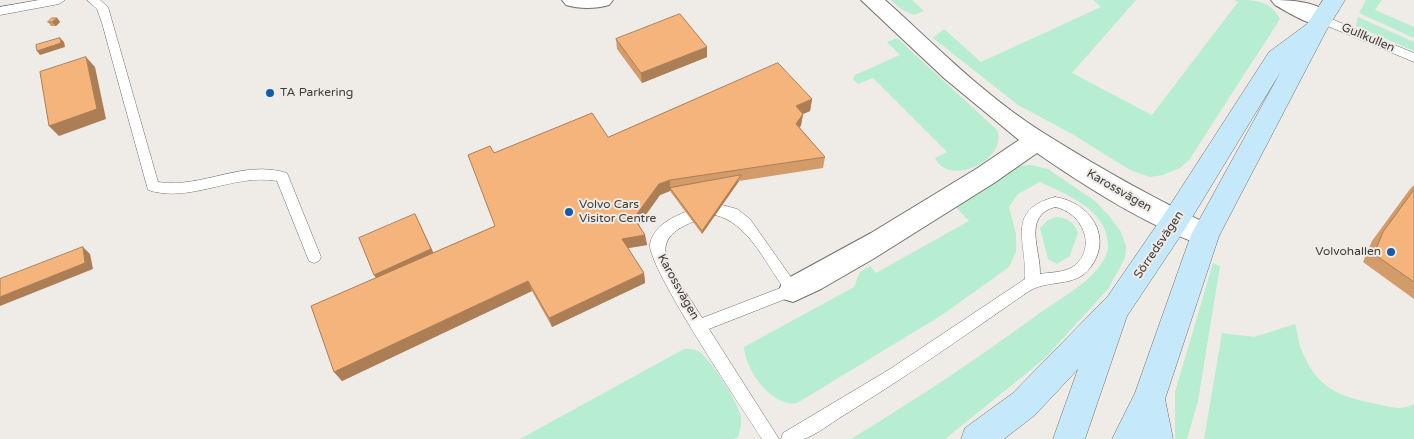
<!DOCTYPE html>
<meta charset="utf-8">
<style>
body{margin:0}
canvas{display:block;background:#efebe7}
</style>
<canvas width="1414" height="439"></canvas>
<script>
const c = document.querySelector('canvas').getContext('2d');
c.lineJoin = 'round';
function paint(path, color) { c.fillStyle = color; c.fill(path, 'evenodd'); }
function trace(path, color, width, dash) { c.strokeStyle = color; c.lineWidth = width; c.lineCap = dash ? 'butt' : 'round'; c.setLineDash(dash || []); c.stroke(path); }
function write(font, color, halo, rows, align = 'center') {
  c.font = font + ' "Varela Round",sans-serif'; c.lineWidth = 4; c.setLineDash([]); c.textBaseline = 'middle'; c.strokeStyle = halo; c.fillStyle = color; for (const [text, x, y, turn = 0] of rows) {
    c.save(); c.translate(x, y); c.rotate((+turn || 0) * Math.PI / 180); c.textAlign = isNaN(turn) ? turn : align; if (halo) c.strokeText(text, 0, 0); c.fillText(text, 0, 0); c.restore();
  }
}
paint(new Path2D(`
 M 891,0 L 912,0 L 924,11 L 914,15 L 901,9 Z
 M 1093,0 L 1136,0 L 1072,73 L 1152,115 L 1238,2 L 1234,0 C 1256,0 1270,0 1280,19 L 1189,160 L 1180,168 L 1163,175 L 1150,177 L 1130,170 L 1074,135 L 1018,105 L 933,38 L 944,29 L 981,62 L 1101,7 Z
 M 1366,0 L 1382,0 L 1375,10 L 1414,27 L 1414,38 L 1359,13 Z
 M 1358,17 L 1414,42 L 1414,51 L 1356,26 Z
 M 897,38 L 997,130 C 1009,159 949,188 935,158 L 947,152 L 873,78 L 858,84 L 853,79 L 855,75 L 900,55 L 887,42 Z
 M 1031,165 L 1048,169 L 1095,201 L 1111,218 L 1121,232 L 1126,246 L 1125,258 L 1108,289 L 1044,359 L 945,439 L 851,439 C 915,400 977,359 1037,315 C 1055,302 1077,290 1092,275 C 1099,268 1109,255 1108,245 C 1107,209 1067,195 1040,182 L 1018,194 L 1009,207 L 1016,234 L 1016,252 L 1009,267 L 942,315 L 797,403 C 772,408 745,369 744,347 L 854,287 L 860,272 L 870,266 L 876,273 L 969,221 L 956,207 L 1011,170 L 1019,166 Z
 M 1057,217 C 1068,218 1073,222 1078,232 L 1070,256 L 1057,264 L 1048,259 L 1040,228 L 1048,220 Z
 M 1213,263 L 1220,266 L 1198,401 L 1187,439 L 1175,439 L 1175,392 Z
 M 1295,324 C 1298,333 1298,343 1302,351 C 1317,389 1339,396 1376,404 C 1389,407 1403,411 1414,404 L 1414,439 L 1204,439 L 1222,333 L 1254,337 Z
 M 684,349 C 691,349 697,349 702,354 C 714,365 738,402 741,417 C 742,424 740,430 738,437 L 734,439 L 520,439 Z`), '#b7edd0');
const lane = new Path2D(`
 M 39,0 L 65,0 L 59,4 L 0,15 L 0,7 Z
 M 87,0 L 100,0 L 108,7 L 158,182 C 202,189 242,159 287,173 L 321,257 L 319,261 L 314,263 L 309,261 L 277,181 C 233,173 190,204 148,190 L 102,23 L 97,9 Z
 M 1322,15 L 1414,53 L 1414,62 L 1318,22 L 1316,19 Z
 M 1055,197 C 1090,202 1114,237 1090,268 C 1077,285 1056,281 1038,287 C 1031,289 1025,294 1019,298 C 963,337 907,376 849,412 C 838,418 814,437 803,439 C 797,439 788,439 781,439 L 783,433 L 890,369 L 1025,279 C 1027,241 1005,210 1055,197 ZM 1055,207 C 1082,212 1098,247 1074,266 C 1064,273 1051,272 1040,274 C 1041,250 1022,216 1055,207 Z
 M 715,203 L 737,209 L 750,219 L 800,290 L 798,294 L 709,329 L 779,439 L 762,439 C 744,411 647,267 650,244 C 655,218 693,209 715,203 ZM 715,215 C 747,222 765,262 783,287 L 702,318 C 673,268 631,236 715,215 Z`);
const street = new Path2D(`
 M 562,0 L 613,0 L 609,5 C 596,9 579,9 566,5 Z
 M 861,0 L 885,0 C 935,45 985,96 1042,132 C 1098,167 1154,199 1214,227 L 1218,235 L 1214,243 L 1205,246 C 1149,227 1086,187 1037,153 L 994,183 L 873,259 L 821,289 L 793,302 L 783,299 L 779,290 L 783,281 L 871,233 L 976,169 L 1019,140 L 944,78 Z
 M 1271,0 C 1290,0 1322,1 1333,19 L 1330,24 C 1312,29 1290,13 1275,5 Z`);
const secondary = new Path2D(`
 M 1323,0 L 1345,0 L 1326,31 L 1219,236 L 1165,399 L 1173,439 L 1112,439 L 1135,393 L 1191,235 L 1281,71 L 1185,229 L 1127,316 L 1085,439 L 1053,439 L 1078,369 L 1035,415 L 1004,439 L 961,439 L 965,428 L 1013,393 L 1108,296 L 1165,213 L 1269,52 L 1307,24 Z`);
trace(lane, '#726f6c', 1);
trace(street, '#726f6c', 2);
trace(secondary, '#726f6c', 1);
paint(lane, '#fff');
paint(street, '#fff');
paint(secondary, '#c6e8fb');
paint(new Path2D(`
 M 57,18 L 60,22 L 56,26 L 51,26 L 48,22 Z
 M 616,39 L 707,57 L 642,83 L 617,49 Z
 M 812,99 L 810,111 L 803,114 L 801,125 L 800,128 L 825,157 L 823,168 L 739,181 L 702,234 L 670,191 L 660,195 L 639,225 L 645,235 L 647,245 L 628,248 L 644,273 L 645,283 L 552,327 L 532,291 L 342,381 L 334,372 L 376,278 L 418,221 L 433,253 L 495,226 L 494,153 L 608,137 Z
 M 1414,185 L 1414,299 L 1363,262 L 1372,241 L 1410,189 Z`), '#d39b6a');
paint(new Path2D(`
 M 57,18 L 60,22 L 56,26 L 52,22 Z
 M 60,38 L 64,42 L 65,47 L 40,55 L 37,51 Z
 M 707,47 L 707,57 L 642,83 L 641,73 Z
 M 86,57 L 95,67 L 106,119 L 59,136 L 49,126 Z
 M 812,99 L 810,111 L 803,114 L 801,125 L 795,135 L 796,106 Z
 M 670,180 L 670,191 L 660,195 L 635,229 L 634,218 L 659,184 Z
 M 737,181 L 739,181 L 702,234 L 702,231 Z
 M 415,214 L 435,256 L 378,281 L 374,275 Z
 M 645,235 L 647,245 L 623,249 L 622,239 Z
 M 83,247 L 90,254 L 93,269 L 0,306 L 0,297 Z
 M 644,273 L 645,283 L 552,327 L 549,318 Z
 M 528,281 L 532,291 L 342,381 L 334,372 Z`), '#ac7e56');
const building = new Path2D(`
 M 680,14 L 707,47 L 641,73 L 616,39 Z
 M 52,18 L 57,18 L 52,22 L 48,22 Z
 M 60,38 L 61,43 L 37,51 L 36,45 Z
 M 86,57 L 97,109 L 49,126 L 40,72 Z
 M 778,63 L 812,99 L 796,106 L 803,114 L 796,124 L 825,157 L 670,180 L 659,184 L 634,218 L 645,235 L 622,239 L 644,273 L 549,318 L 528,281 L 334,372 L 311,306 L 495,226 L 468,155 L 490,146 L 494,153 L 592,113 L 608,137 Z
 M 741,175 L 702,231 L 670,188 Z
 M 1414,190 L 1414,282 L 1374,254 L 1383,232 Z
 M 415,214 L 431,249 L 374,275 L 359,238 Z
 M 83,247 L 85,263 L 0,297 L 0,279 Z`);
paint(building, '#f5b47b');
trace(building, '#ac7e56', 1);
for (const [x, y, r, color] of [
 [270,93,5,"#145aaa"],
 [569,212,5,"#145aaa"],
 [1391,252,5,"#145aaa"]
]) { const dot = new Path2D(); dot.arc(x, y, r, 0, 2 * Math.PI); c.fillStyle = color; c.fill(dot); trace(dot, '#efebe7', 2); }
write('12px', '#3e3c3a', '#efebe7', [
 ["Gullkullen",1368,38,23],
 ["Karossvägen",1119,191,30],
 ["Sörredsvägen",1159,245,-56],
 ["Karossvägen",678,287,61]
]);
write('12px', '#3e3c3a', '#efebe7', [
 ["TA Parkering",280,93],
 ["Volvo Cars",579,205],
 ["Visitor Centre",579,219],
 ["Volvohallen",1381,252,"right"]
], 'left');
</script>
